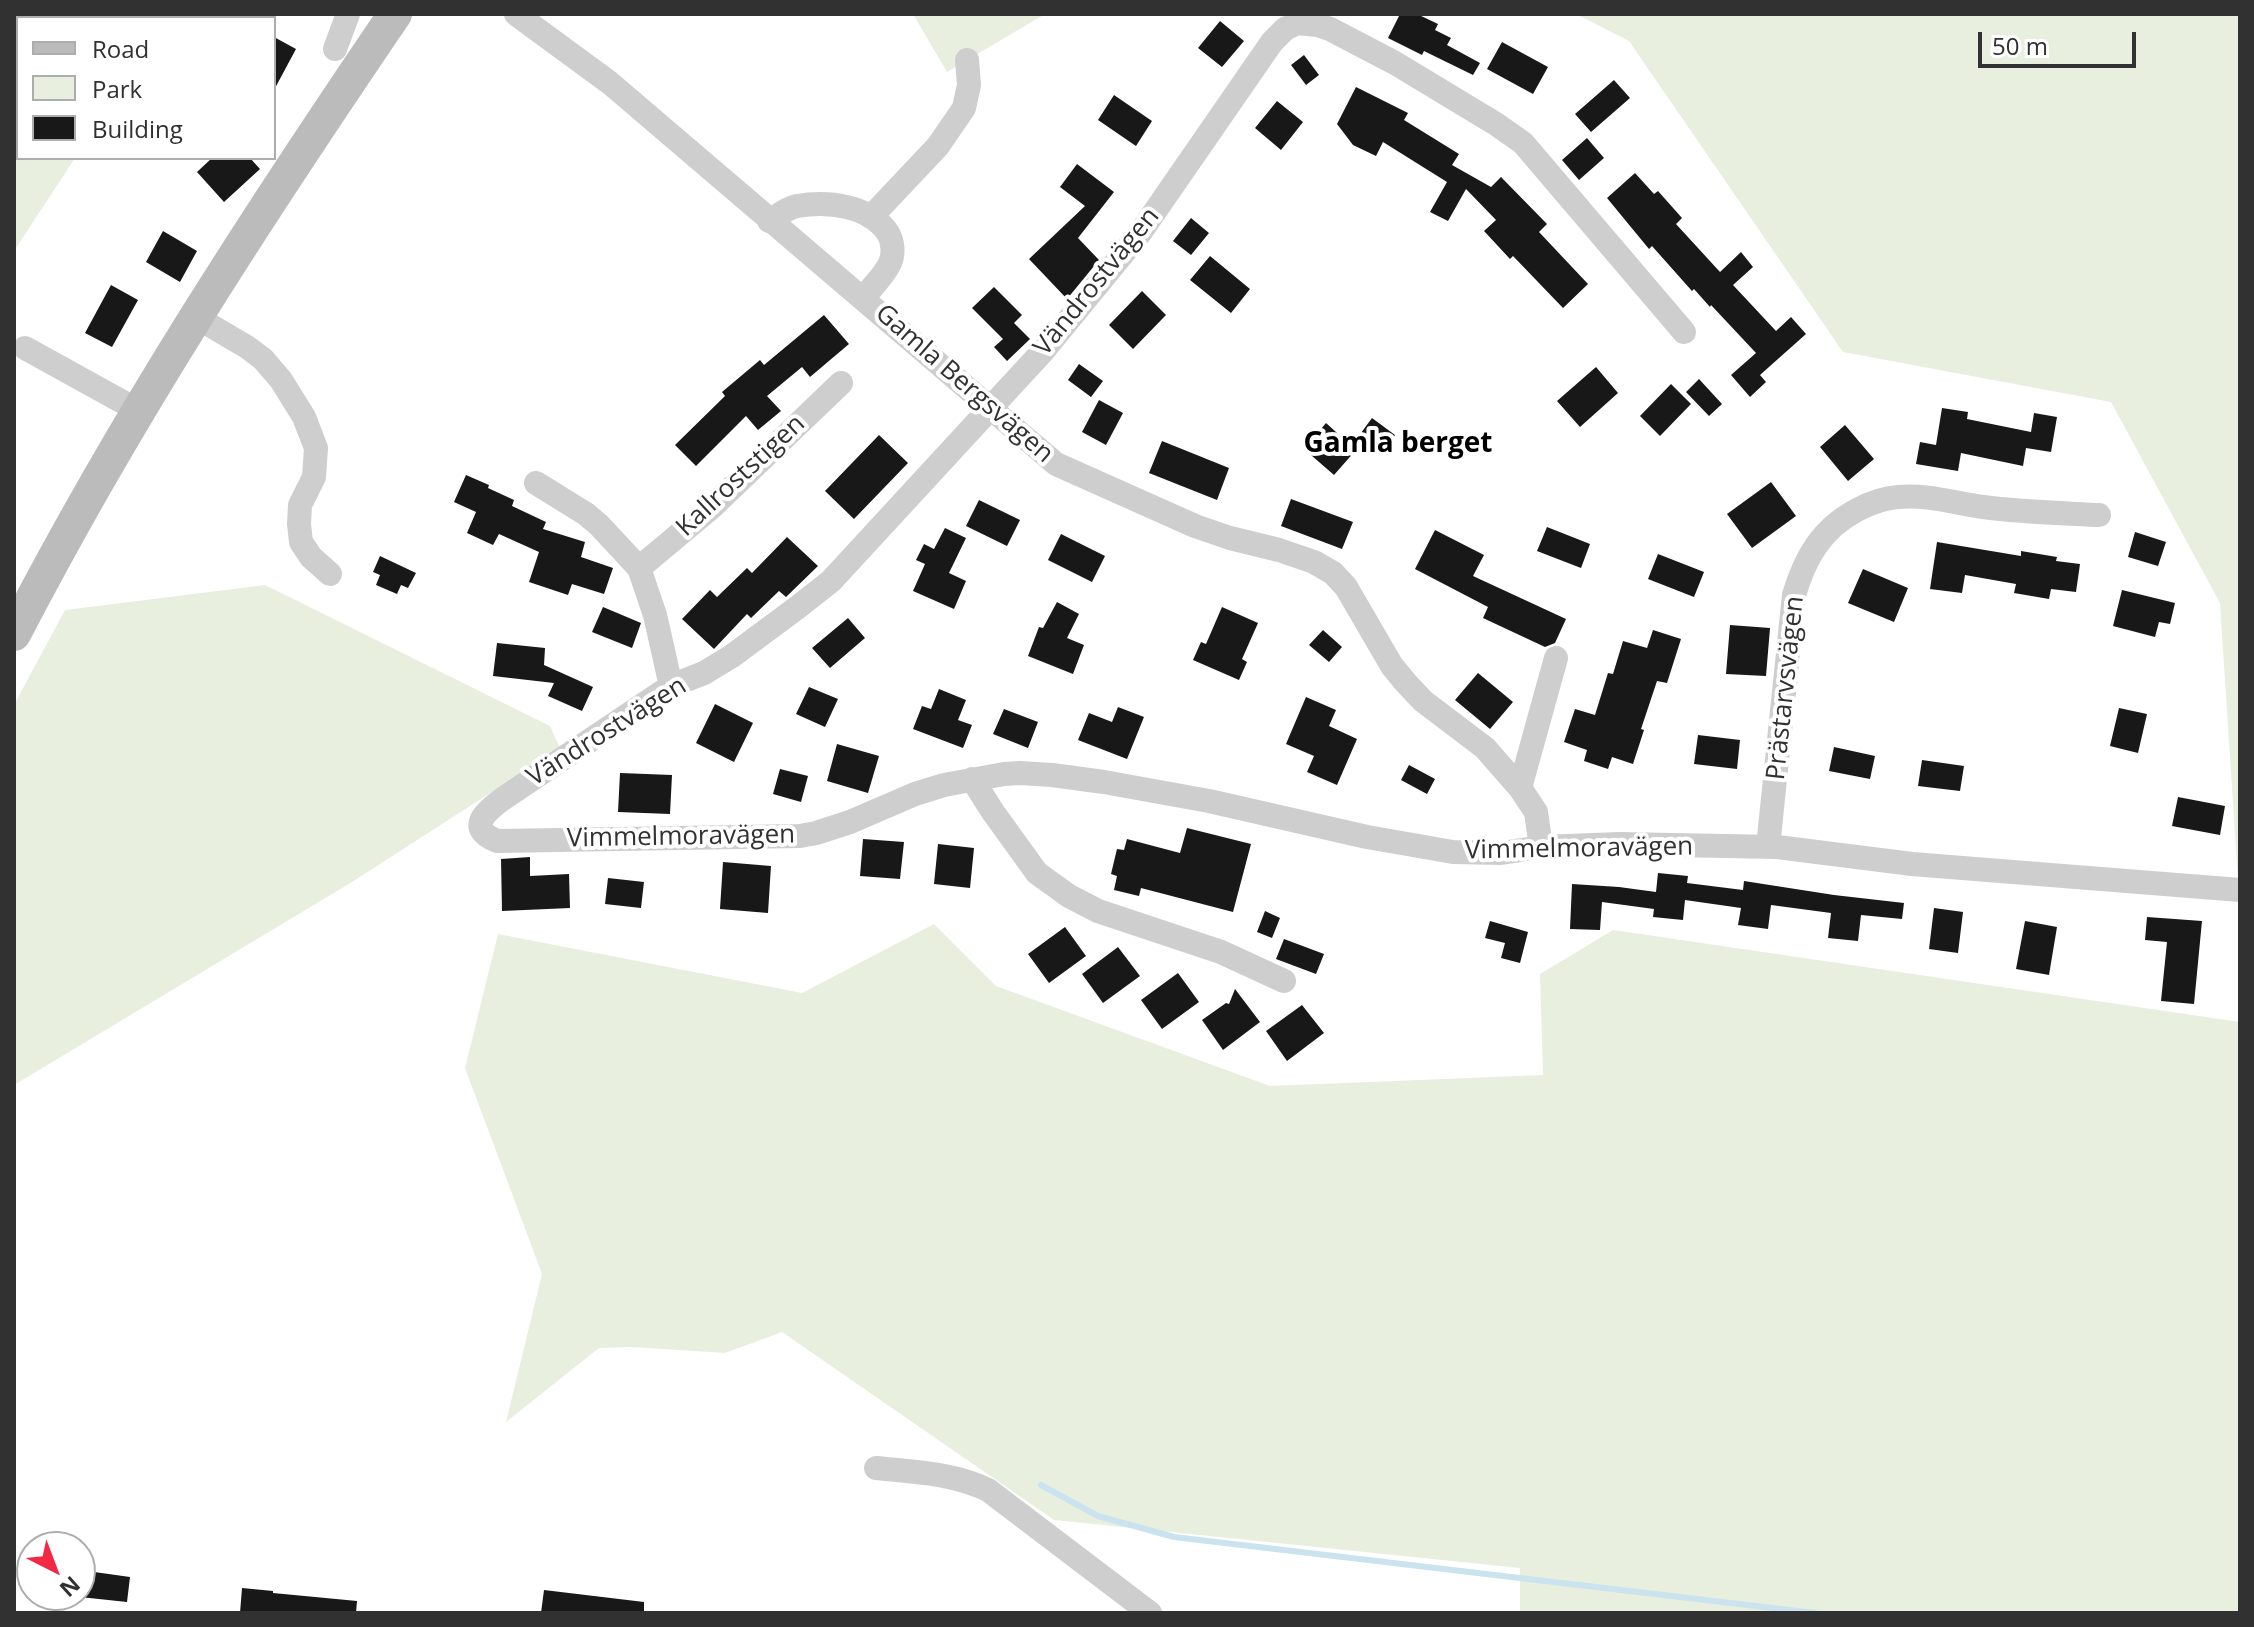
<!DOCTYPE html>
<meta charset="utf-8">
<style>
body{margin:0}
#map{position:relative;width:2254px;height:1627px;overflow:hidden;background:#fff;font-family:"Open Sans",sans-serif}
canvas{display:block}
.frame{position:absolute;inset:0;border:16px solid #313131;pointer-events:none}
.legend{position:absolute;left:16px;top:16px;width:260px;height:144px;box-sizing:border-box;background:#fff;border:2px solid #adadad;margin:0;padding:10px 14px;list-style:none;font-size:24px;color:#313131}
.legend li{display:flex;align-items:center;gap:16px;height:40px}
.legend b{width:40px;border:2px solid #adadad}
.north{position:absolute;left:16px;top:1531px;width:80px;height:80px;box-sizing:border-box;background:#fff;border:2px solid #adadad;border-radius:50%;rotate:138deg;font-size:22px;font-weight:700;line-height:32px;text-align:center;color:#313131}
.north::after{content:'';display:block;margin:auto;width:28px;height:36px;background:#f22945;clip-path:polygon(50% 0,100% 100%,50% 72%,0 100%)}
.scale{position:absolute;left:1978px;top:32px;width:158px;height:36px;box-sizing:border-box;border:4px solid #313131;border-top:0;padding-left:10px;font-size:24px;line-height:28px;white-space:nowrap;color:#313131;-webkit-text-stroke:6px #fff;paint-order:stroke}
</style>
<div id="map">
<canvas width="2254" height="1627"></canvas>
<div class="frame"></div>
<ul class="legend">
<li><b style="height:10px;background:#bbb"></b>Road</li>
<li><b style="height:22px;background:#e8efdf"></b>Park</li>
<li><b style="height:22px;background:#181818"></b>Building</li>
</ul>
<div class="north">N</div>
<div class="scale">50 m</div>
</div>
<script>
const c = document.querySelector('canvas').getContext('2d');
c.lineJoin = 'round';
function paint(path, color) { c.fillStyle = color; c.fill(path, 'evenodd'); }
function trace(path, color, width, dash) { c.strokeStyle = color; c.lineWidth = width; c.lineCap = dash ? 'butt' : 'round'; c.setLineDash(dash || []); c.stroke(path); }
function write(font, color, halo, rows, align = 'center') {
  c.font = font + ' "Open Sans",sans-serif'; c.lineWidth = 8; c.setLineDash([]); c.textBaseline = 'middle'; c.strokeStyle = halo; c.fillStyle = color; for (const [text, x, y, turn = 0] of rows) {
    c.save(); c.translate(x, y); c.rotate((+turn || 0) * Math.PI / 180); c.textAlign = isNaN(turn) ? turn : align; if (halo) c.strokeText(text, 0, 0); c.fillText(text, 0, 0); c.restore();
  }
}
paint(new Path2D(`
 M 14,14 L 156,14 L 161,18 L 18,18 L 18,158 L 75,158 L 14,251 Z
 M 913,14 L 1045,14 L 947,72 Z
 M 1576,14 L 2240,14 L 2240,911 L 2220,603 L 2111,402 L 1843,352 L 1629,41 Z
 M 265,585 L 550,726 L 560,748 L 352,882 L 14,1085 L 14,705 L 65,610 Z
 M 934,924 L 996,986 L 1270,1086 L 1543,1075 L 1540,974 L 1613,930 L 2240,1022 L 2240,1613 L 1520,1613 L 1520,1568 L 1054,1520 L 782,1332 L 725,1353 L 631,1347 L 599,1348 L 506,1422 L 542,1274 L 465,1068 L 498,934 L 802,993 Z`), '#e8efdf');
trace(new Path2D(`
 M 204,14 L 207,18
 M 1041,1485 L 1098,1516 L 1174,1537 L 1815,1613`), '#cae3ef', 6);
paint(new Path2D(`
 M 1400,14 L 1417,14 L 1438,24 L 1435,30 L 1451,38 L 1447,45 L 1480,63 L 1473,75 L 1424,51 L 1422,55 L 1388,38 Z
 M 1220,21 L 1244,41 L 1222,67 L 1198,48 Z
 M 274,37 L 296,49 L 274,90 Z
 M 1502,42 L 1548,67 L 1533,94 L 1487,69 Z
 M 1304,55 L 1319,75 L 1306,85 L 1291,65 Z
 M 1614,80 L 1630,98 L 1591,132 L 1575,114 Z
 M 1356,87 L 1408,113 L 1404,120 L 1459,154 L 1452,165 L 1491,187 L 1501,177 L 1547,224 L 1539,232 L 1588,284 L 1563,308 L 1513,256 L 1510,259 L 1484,231 L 1496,220 L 1466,189 L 1448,221 L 1430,212 L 1447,182 L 1383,142 L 1376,156 L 1353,145 L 1337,124 Z
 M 1114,95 L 1152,121 L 1136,146 L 1098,120 Z
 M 1277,101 L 1303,122 L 1281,150 L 1255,128 Z
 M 1587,138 L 1604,158 L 1579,180 L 1562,160 Z
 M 212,158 L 250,158 L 260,169 L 224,202 L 197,172 Z
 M 1077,164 L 1114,192 L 1078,238 L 1099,260 L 1067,299 L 1029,259 L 1085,206 L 1060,187 Z
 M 1635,173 L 1654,194 L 1658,191 L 1682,218 L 1676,224 L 1720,272 L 1741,252 L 1753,267 L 1733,285 L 1776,331 L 1791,317 L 1806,334 L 1760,375 L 1766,382 L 1750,397 L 1731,375 L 1756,353 L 1711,305 L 1710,307 L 1694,289 L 1692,291 L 1652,246 L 1649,249 L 1607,198 Z
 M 1191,218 L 1209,233 L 1191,255 L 1173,241 Z
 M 163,231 L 197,251 L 180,282 L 146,262 Z
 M 1210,256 L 1250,289 L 1231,313 L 1190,280 Z
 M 111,285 L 138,300 L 112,347 L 85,333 Z
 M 994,287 L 1022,315 L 1014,323 L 1030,339 L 1007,361 L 994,347 L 1003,339 L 972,308 Z
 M 1142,291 L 1166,315 L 1133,349 L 1109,325 Z
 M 824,315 L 849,344 L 810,377 L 802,367 L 767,396 L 781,411 L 758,430 L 746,416 L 696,466 L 675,445 L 725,396 L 722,392 L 760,360 L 764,365 Z
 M 1079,364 L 1103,381 L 1091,397 L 1068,380 Z
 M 1596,367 L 1618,393 L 1580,427 L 1557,401 Z
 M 1699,379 L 1722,404 L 1709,416 L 1686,392 Z
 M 1671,384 L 1691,404 L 1660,436 L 1640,416 Z
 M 1099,400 L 1123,413 L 1106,445 L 1082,432 Z
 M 1942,408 L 1968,412 L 1967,419 L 2031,432 L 2034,413 L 2057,417 L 2051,452 L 2026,448 L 2023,466 L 1961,453 L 1958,471 L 1916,464 L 1920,442 L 1936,445 Z
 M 1372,418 L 1395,435 L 1381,454 L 1358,437 Z
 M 1326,423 L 1356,450 L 1334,475 L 1304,449 Z
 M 1845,425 L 1874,459 L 1848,481 L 1820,447 Z
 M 879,435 L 908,463 L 854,519 L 825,491 Z
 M 1162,441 L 1229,468 L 1217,500 L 1149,473 Z
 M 466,475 L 489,485 L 488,488 L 514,500 L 512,506 L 546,522 L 543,529 L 585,542 L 581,557 L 613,568 L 604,594 L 572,584 L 568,595 L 529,582 L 539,552 L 499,534 L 493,545 L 467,533 L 476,512 L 454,502 Z
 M 1771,482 L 1796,516 L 1752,548 L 1727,514 Z
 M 1291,499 L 1353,522 L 1342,549 L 1281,526 Z
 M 979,500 L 1020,520 L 1007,546 L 966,526 Z
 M 1547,527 L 1590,544 L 1581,568 L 1537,551 Z
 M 945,528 L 966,538 L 949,573 L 966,581 L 954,609 L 913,591 L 925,564 L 916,560 L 924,544 L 934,549 Z
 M 1435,530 L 1484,555 L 1473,576 L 1566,619 L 1555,643 L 1545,647 L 1483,618 L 1488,607 L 1415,569 Z
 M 2135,532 L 2166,542 L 2158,566 L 2128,557 Z
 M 1061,534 L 1105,556 L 1092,582 L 1048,560 Z
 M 787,537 L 818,566 L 786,597 L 779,591 L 751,618 L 747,614 L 714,649 L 682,619 L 710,590 L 717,597 L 747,568 L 752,573 Z
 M 1937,542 L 2021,556 L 2021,551 L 2057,557 L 2056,561 L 2080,564 L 2076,592 L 2051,589 L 2049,599 L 2014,593 L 2016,584 L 1965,575 L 1962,593 L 1930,589 Z
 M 1658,554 L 1704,572 L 1694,597 L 1648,579 Z
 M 380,556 L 416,573 L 408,588 L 401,585 L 397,594 L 376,585 L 380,575 L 373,572 Z
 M 1863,569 L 1908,588 L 1894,622 L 1848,603 Z
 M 2122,590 L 2175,603 L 2170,624 L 2159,622 L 2155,637 L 2113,626 Z
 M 1057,602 L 1079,614 L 1067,638 L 1084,645 L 1073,674 L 1028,656 L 1039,627 L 1043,628 Z
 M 603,607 L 641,623 L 632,648 L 592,632 Z
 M 1222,607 L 1258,623 L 1242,659 L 1247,662 L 1239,680 L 1193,660 L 1201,642 L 1206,644 Z
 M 848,618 L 865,638 L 830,668 L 812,648 Z
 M 1730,625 L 1770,628 L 1766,676 L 1726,674 Z
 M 1323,630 L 1342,647 L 1329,662 L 1309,645 Z
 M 1653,630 L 1681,639 L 1667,683 L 1657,681 L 1641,729 L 1644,730 L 1633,764 L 1612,757 L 1608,769 L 1584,761 L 1587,750 L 1564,742 L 1575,709 L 1595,715 L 1608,673 L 1613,674 L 1623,641 L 1647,648 Z
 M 497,643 L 545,648 L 544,665 L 593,687 L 582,711 L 548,696 L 554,683 L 493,676 Z
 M 1478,673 L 1513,702 L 1490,729 L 1455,700 Z
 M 809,687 L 838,699 L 825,727 L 796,714 Z
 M 939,689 L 966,700 L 958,720 L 972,725 L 963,748 L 913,729 L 922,706 L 931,709 Z
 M 1306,697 L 1336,710 L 1329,726 L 1357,739 L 1337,785 L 1307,772 L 1314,756 L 1286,744 Z
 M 715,704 L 753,723 L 734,762 L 696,743 Z
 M 1118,707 L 1144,717 L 1127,759 L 1078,740 L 1089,713 L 1112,722 Z
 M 2119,708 L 2147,714 L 2138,753 L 2110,746 Z
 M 1004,709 L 1038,722 L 1028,748 L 993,734 Z
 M 1698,735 L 1740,740 L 1737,769 L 1694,764 Z
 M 837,744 L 879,756 L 868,793 L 827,781 Z
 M 1834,747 L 1875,756 L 1870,779 L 1829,771 Z
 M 1922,760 L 1964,766 L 1960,791 L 1918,786 Z
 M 1409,765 L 1435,779 L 1427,794 L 1401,780 Z
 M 780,769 L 808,776 L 801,802 L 773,794 Z
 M 620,773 L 672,775 L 670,814 L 618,812 Z
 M 2178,797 L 2225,806 L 2220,835 L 2172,826 Z
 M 1187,828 L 1251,844 L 1233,912 L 1141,888 L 1139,896 L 1114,890 L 1117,876 L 1111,874 L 1117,849 L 1124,850 L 1127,839 L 1180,853 Z
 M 863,839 L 904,842 L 900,879 L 860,876 Z
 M 938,844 L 974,848 L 970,888 L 934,884 Z
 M 530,857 L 530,876 L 569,874 L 570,908 L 502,911 L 501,859 Z
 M 723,862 L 771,866 L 768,913 L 720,909 Z
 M 1658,873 L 1688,876 L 1687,883 L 1743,890 L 1744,881 L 1834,895 L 1904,903 L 1902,919 L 1861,915 L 1858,941 L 1828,938 L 1831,913 L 1771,905 L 1768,929 L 1738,925 L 1741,908 L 1685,900 L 1683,920 L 1653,917 L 1654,909 L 1602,902 L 1600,930 L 1570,929 L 1572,884 L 1619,887 L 1656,892 Z
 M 608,878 L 644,882 L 641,908 L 605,904 Z
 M 1934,908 L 1963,912 L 1958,953 L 1929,949 Z
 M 1265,911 L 1280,918 L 1272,938 L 1257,932 Z
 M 2147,917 L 2202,921 L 2194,1004 L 2161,1001 L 2167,942 L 2145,940 Z
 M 1490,921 L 1528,932 L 1520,963 L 1501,958 L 1505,943 L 1485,938 Z
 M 2025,921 L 2057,927 L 2049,975 L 2016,969 Z
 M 1065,927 L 1086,956 L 1049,983 L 1028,954 Z
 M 1284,939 L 1324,954 L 1316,974 L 1276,959 Z
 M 1118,947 L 1140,976 L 1103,1003 L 1082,974 Z
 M 1178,973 L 1199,1002 L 1162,1029 L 1141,1000 Z
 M 1235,989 L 1260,1022 L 1223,1050 L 1202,1020 L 1226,1003 L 1229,1004 Z
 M 1302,1005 L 1324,1033 L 1287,1061 L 1266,1031 Z
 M 80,1570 L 130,1577 L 127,1602 L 80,1597 Z
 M 242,1588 L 273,1591 L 273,1593 L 357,1601 L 356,1613 L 240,1613 Z
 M 544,1590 L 644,1602 L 644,1613 L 541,1613 Z`), '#181818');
trace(new Path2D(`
 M 516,14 L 610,83 L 1056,464 L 1195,526 L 1230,538 L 1279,550 L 1314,562 L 1333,573 L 1346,587 L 1392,666 L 1406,683 L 1423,701 L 1485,748 L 1520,788 L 1536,812 L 1541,847
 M 335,49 L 348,14
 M 871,217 L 938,146 L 964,108 L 969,85 L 967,60
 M 769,221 C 777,216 787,208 797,206 C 828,201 869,205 888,233 C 893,241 894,254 890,263 C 884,276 872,287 863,298
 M 196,317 L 247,347 L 263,359 L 281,380 L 304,417 L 316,448 L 314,477 L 300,505 L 299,524 L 301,542 L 311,557 L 330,574
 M 1684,332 L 1523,143 L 1496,124 L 1395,63 L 1330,29 L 1318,25 L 1297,23 L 1285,29 L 1272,42 L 1140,233 L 1044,350 L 831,581 L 798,607 L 732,656 L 704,673 L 671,686 L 504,798 C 486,811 465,828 497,841 L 800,836 L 816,833 L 850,822 L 915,794 L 944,785 L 1004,774 L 1020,773 L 1052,775 L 1104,782 L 1209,801 L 1367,837 L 1453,852 L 1501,853 L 1541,847 L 1620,844 L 1777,847 L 1912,864 L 2240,890
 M 25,348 L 139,411
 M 536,483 L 586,514 L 599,525 L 639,568 L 655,615 L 671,686
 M 639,568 L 712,507 L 841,383
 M 972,779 L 993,812 L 1037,873 L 1069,896 L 1098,911 L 1221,952 L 1284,981
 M 1520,788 L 1556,658
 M 1768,847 L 1794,595 C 1805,558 1821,529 1857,510 C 1870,503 1883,498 1898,497 C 1926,494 1955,503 1983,507 C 2021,512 2060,513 2099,515
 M 876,1468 C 914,1472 953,1473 988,1490 L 1150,1613`), '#cecece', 24);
trace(new Path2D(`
 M 14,634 C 125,419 259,214 395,14`), '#bbb', 34);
write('26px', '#313131', '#fff', [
 ["Vändrostvägen",1097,282,-51],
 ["Gamla Bergsvägen",964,384,41],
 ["Kallroststigen",741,476,-43],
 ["Prästarvsvägen",1786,688,-84],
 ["Vändrostvägen",607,732,-32],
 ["Vimmelmoravägen",681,837,-1],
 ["Vimmelmoravägen",1579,849,-1]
]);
write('bold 28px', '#000', '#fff', [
 ["Gamla berget",1398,444]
]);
</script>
